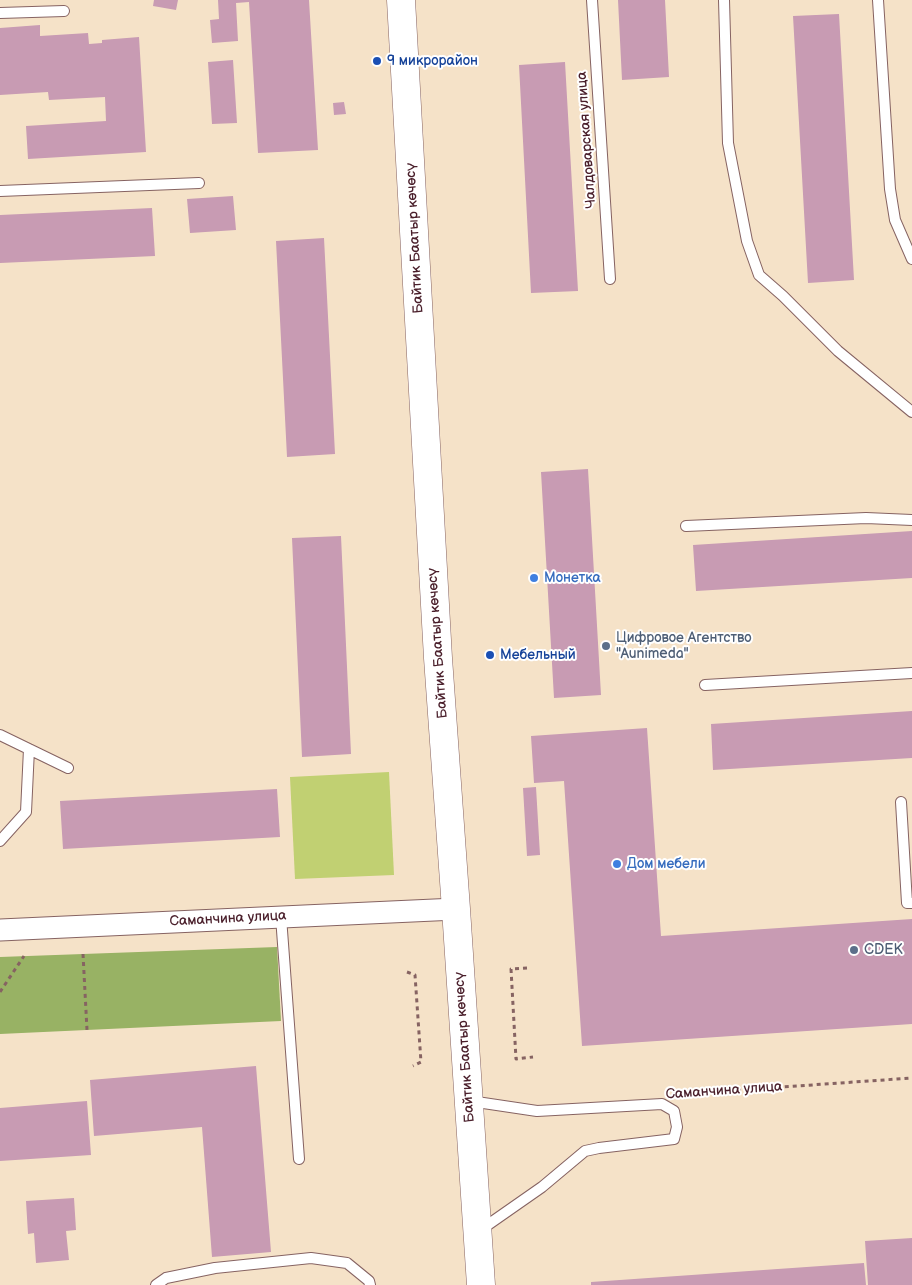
<!DOCTYPE html>
<meta charset="utf-8">
<style>
body{margin:0}
canvas{display:block;background:#f5e2c8}
</style>
<canvas width="912" height="1285"></canvas>
<script>
const c = document.querySelector('canvas').getContext('2d');
c.lineJoin = 'round';
function paint(path, color) { c.fillStyle = color; c.fill(path, 'evenodd'); }
function trace(path, color, width, dash) { c.strokeStyle = color; c.lineWidth = width; c.lineCap = dash ? 'butt' : 'round'; c.setLineDash(dash || []); c.stroke(path); }
function write(font, color, halo, rows, align = 'center') {
  c.font = font + ' "Balsamiq Sans",sans-serif'; c.lineWidth = 4; c.setLineDash([]); c.textBaseline = 'middle'; c.strokeStyle = halo; c.fillStyle = color; for (const [text, x, y, turn = 0] of rows) {
    c.save(); c.translate(x, y); c.rotate((+turn || 0) * Math.PI / 180); c.textAlign = isNaN(turn) ? turn : align; if (halo) c.strokeText(text, 0, 0); c.fillText(text, 0, 0); c.restore();
  }
}
paint(new Path2D(`
 M 389,772 L 394,875 L 295,879 L 290,777 Z`), '#c1d072');
paint(new Path2D(`
 M 277,947 L 281,1021 L 0,1034 L 0,957 Z`), '#98b264');
paint(new Path2D(`
 M 154,0 L 178,0 L 176,10 L 153,6 Z
 M 218,0 L 309,0 L 318,150 L 258,153 L 249,2 L 236,3 L 238,41 L 212,43 L 210,20 L 219,19 Z
 M 618,0 L 665,0 L 669,77 L 622,80 Z
 M 839,14 L 854,280 L 808,283 L 793,16 Z
 M 40,25 L 40,36 L 88,33 L 89,44 L 102,43 L 102,40 L 139,37 L 146,152 L 28,159 L 26,126 L 106,121 L 105,97 L 49,100 L 48,92 L 0,95 L 0,28 Z
 M 233,60 L 237,123 L 212,124 L 208,62 Z
 M 565,62 L 578,291 L 531,293 L 519,65 Z
 M 344,102 L 346,114 L 334,115 L 333,103 Z
 M 233,196 L 236,230 L 190,233 L 187,199 Z
 M 152,208 L 155,256 L 0,263 L 0,215 Z
 M 324,238 L 335,454 L 287,457 L 276,241 Z
 M 588,469 L 601,695 L 554,698 L 541,472 Z
 M 912,531 L 912,578 L 696,591 L 693,545 Z
 M 341,536 L 351,754 L 302,757 L 292,538 Z
 M 912,711 L 912,758 L 713,770 L 711,724 Z
 M 647,728 L 661,936 L 912,919 L 912,1024 L 582,1046 L 564,781 L 534,783 L 531,736 Z
 M 536,787 L 540,855 L 527,856 L 523,788 Z
 M 277,789 L 280,837 L 63,849 L 60,801 Z
 M 256,1066 L 271,1252 L 212,1257 L 202,1127 L 94,1136 L 90,1080 Z
 M 87,1101 L 91,1155 L 0,1161 L 0,1108 Z
 M 74,1198 L 76,1230 L 66,1231 L 69,1260 L 36,1263 L 34,1233 L 28,1234 L 26,1201 Z
 M 912,1238 L 912,1285 L 868,1285 L 865,1241 Z
 M 864,1263 L 866,1285 L 591,1285 L 591,1282 Z`), '#c89bb3');
const lane = new Path2D(`
 M 592,0 L 610,279
 M 724,0 L 728,143 L 747,241 L 759,275 L 783,296 L 838,351 L 912,412
 M 878,0 L 890,189 L 895,220 L 912,259
 M 0,13 L 64,11
 M 0,191 L 199,183
 M 686,526 L 866,518 L 912,520
 M 705,685 L 912,673
 M 0,735 L 68,768
 M 901,802 L 907,903 L 912,903
 M 0,841 L 26,812 L 29,749
 M 281,917 L 299,1159
 M 470,1101 L 537,1111 L 662,1104 L 674,1111 L 677,1127 L 674,1139 L 599,1148 L 585,1151 L 542,1187 L 479,1231
 M 156,1285 L 166,1278 L 215,1268 L 311,1258 L 347,1263 L 369,1281 L 370,1285`);
const street = new Path2D(`
 M 0,930 L 456,909`);
const primary = new Path2D(`
 M 401,0 L 438,658 L 456,909 L 481,1285`);
trace(lane, '#866362', 12);
trace(street, '#866362', 23);
trace(primary, '#866362', 29);
trace(new Path2D(`
 M 83,954 L 87,1030
 M 527,968 L 511,969 L 516,1059 L 533,1057
 M 407,972 L 415,975 L 421,1062 L 413,1066
 M 0,992 L 24,956
 M 681,1094 L 912,1078`), '#866362', 3, [4, 4]);
trace(lane, '#fff', 10);
trace(street, '#fff', 21);
trace(primary, '#fff', 28);
for (const [x, y, r, color] of [
 [377,61,5,"#1a4fb4"],
 [534,578,5,"#3f7fe0"],
 [606,646,5,"#5c6f8a"],
 [490,655,5,"#1a4fb4"],
 [617,864,5,"#3f7fe0"],
 [854,950,5,"#5c6f8a"]
]) { const dot = new Path2D(); dot.arc(x, y, r, 0, 2 * Math.PI); c.fillStyle = color; c.fill(dot); trace(dot, '#fff', 2); }
write('14px', '#164399', '#fff', [
 ["9 микрорайон",387,61],
 ["Мебельный",500,655]
], 'left');
write('14px', '#4a1f2b', '#fff', [
 ["Чалдоварская улица",587,140,-94],
 ["Байтик Баатыр көчөсү",415,238,-93],
 ["Байтик Баатыр көчөсү",438,643,-94],
 ["Саманчина улица",228,919,-3],
 ["Байтик Баатыр көчөсү",465,1047,-94],
 ["Саманчина улица",724,1091,-4]
]);
write('14px', '#366cbe', '#fff', [
 ["Монетка",544,578],
 ["Дом мебели",627,864]
], 'left');
write('14px', '#4e5e75', '#fff', [
 ["Цифровое Агентство",616,638],
 ["\"Aunimeda\"",616,654],
 ["CDEK",864,950]
], 'left');
</script>
